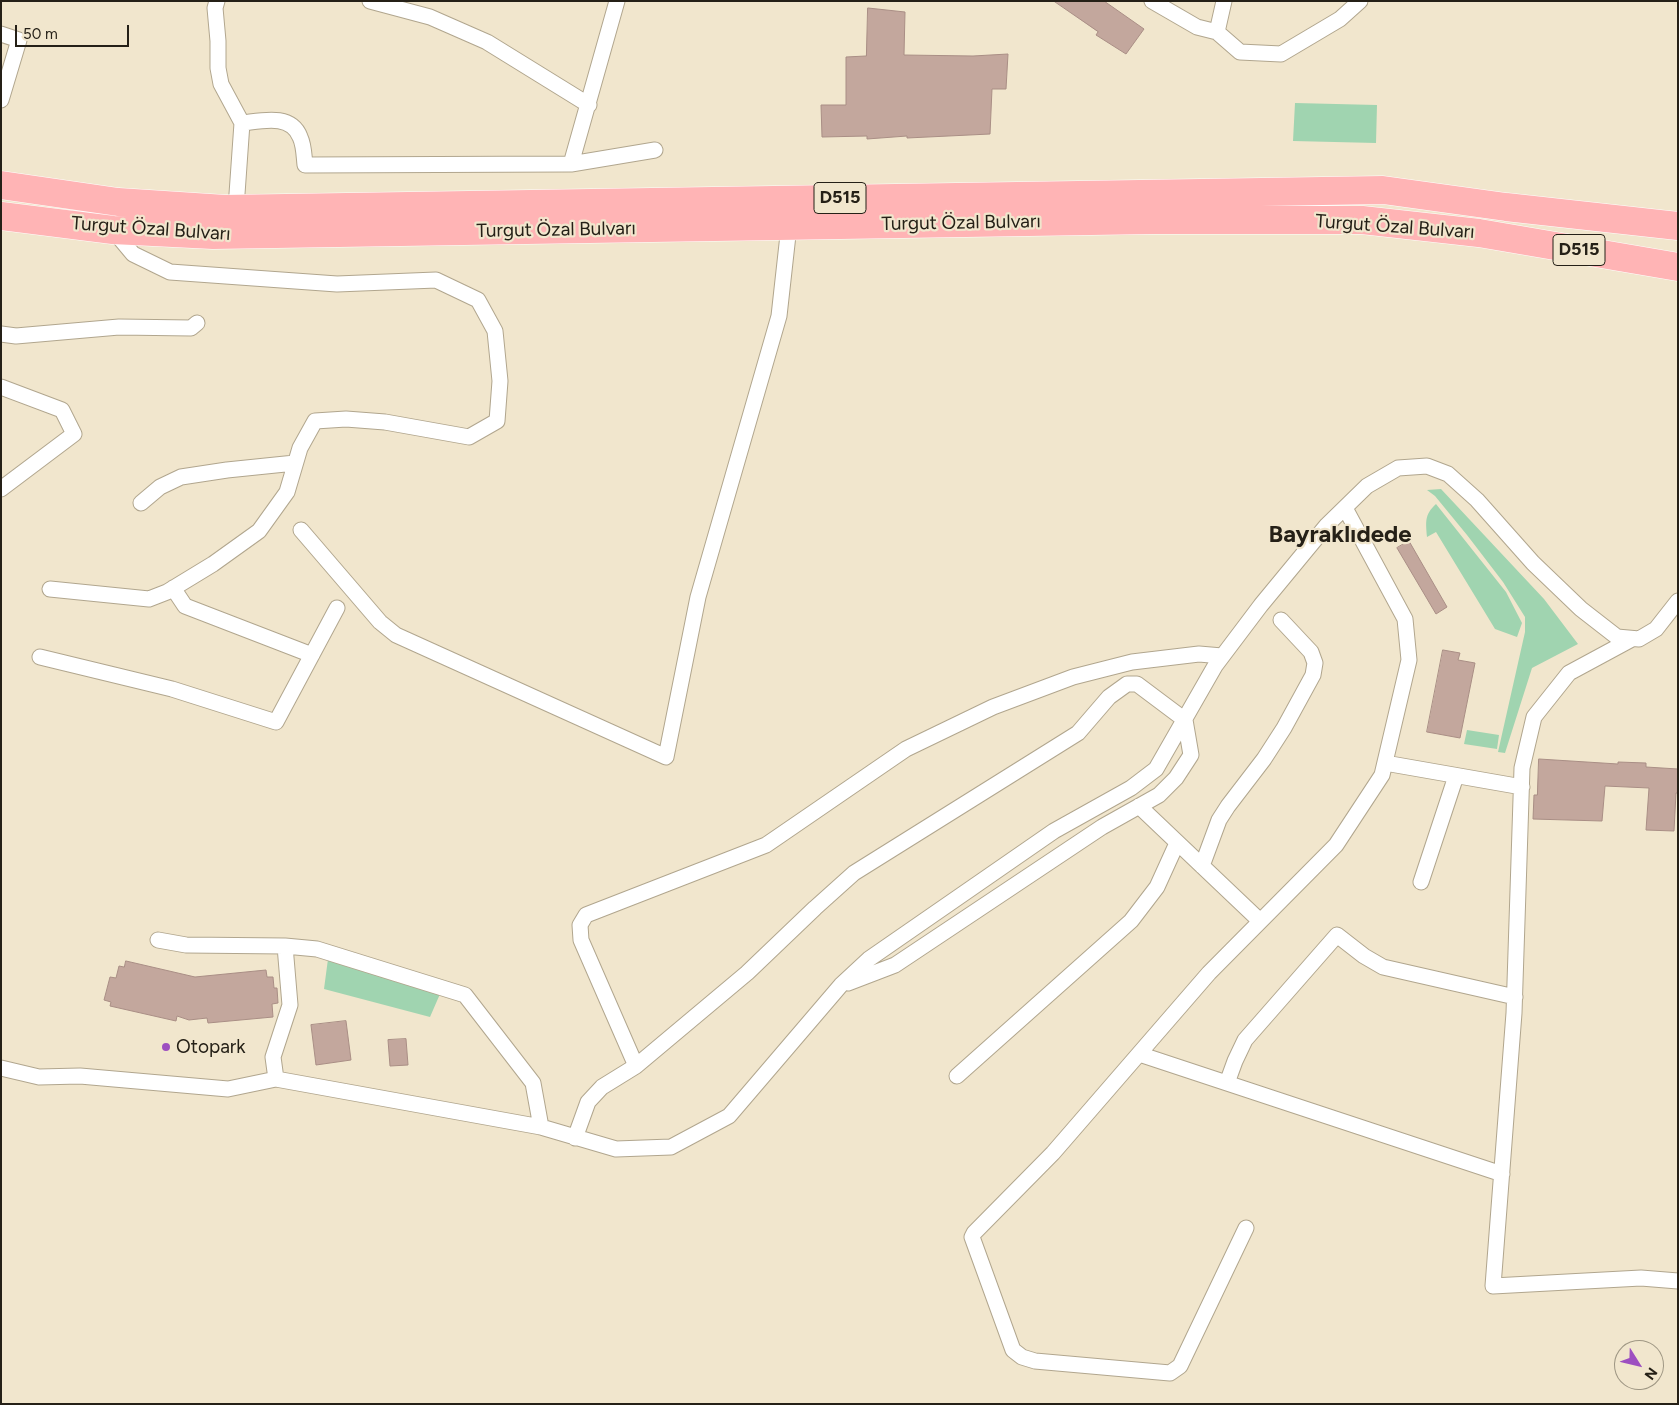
<!DOCTYPE html>
<meta charset="utf-8">
<style>
body{margin:0}
#map{position:relative;width:1679px;height:1405px;overflow:hidden;background:#f1e6cd;font-family:Figtree,sans-serif}
canvas{display:block}
.frame{position:absolute;inset:0;border:2px solid #252017;pointer-events:none}
.north{position:absolute;left:1614px;top:1340px;width:50px;height:50px;box-sizing:border-box;background:#f1e6cd;border:1px solid #9f9784;border-radius:50%;rotate:126deg;font-size:14px;font-weight:700;line-height:20px;text-align:center;color:#252017}
.north::after{content:'';display:block;margin:auto;width:18px;height:22px;background:#9d4fc0;clip-path:polygon(50% 0,100% 100%,50% 72%,0 100%)}
.scale{position:absolute;left:15px;top:25px;width:114px;height:22px;box-sizing:border-box;border:2px solid #252017;border-top:0;padding-left:6px;font-size:15px;line-height:18px;white-space:nowrap;color:#252017;-webkit-text-stroke:4px #f1e6cd;paint-order:stroke}
</style>
<div id="map">
<canvas width="1679" height="1405"></canvas>
<div class="frame"></div>
<div class="north">N</div>
<div class="scale">50 m</div>
</div>
<script>
const c = document.querySelector('canvas').getContext('2d');
c.lineJoin = 'round';
function paint(path, color) { c.fillStyle = color; c.fill(path, 'evenodd'); }
function trace(path, color, width, dash) { c.strokeStyle = color; c.lineWidth = width; c.lineCap = dash ? 'butt' : 'round'; c.setLineDash(dash || []); c.stroke(path); }
function write(font, color, halo, rows, align = 'center') {
  c.font = font + ' Figtree,sans-serif'; c.lineWidth = 4.5; c.setLineDash([]); c.textBaseline = 'middle'; c.strokeStyle = halo; c.fillStyle = color; for (const [text, x, y, turn = 0] of rows) {
    c.save(); c.translate(x, y); c.rotate((+turn || 0) * Math.PI / 180); c.textAlign = isNaN(turn) ? turn : align; if (halo) c.strokeText(text, 0, 0); c.fillText(text, 0, 0); c.restore();
  }
}
paint(new Path2D(`
 M 1295,103 L 1377,105 L 1376,143 L 1293,141 Z
 M 1441,489 L 1544,599 L 1578,644 L 1532,668 L 1505,753 L 1498,752 L 1525,632 L 1525,617 L 1503,582 L 1467,535 L 1435,496 L 1427,490 Z
 M 1436,504 L 1506,592 L 1522,623 L 1517,637 L 1495,629 L 1436,532 L 1427,537 C 1426,522 1424,515 1436,504 Z
 M 1467,730 L 1499,735 L 1497,749 L 1464,744 Z
 M 328,959 L 440,994 L 430,1017 L 324,989 Z`), '#a0d4b0');
const building = new Path2D(`
 M 1054,1 L 1104,1 L 1144,29 L 1126,54 L 1096,35 L 1098,32 Z
 M 868,8 L 905,12 L 904,55 L 973,56 L 1008,54 L 1006,89 L 992,89 L 990,134 L 907,138 L 907,136 L 867,139 L 867,136 L 822,137 L 821,105 L 846,105 L 846,57 L 866,56 Z
 M 1409,541 L 1447,607 L 1436,614 L 1397,548 Z
 M 1443,650 L 1460,653 L 1458,660 L 1475,663 L 1460,738 L 1427,732 Z
 M 1539,759 L 1618,764 L 1618,762 L 1646,763 L 1646,767 L 1678,769 L 1678,793 L 1676,793 L 1674,831 L 1646,830 L 1649,788 L 1605,786 L 1602,821 L 1533,819 L 1534,795 L 1537,795 Z
 M 126,961 L 195,977 L 266,970 L 267,977 L 273,977 L 274,988 L 277,988 L 278,1003 L 272,1004 L 273,1017 L 208,1023 L 207,1018 L 189,1020 L 177,1016 L 176,1021 L 110,1006 L 111,1002 L 104,1000 L 110,977 L 116,978 L 119,966 L 124,967 Z
 M 346,1021 L 351,1060 L 316,1065 L 311,1025 Z
 M 406,1039 L 408,1065 L 390,1066 L 388,1040 Z`);
paint(building, '#c3a79d');
trace(building, '#a98e85', 1);
const street = new Path2D(`
 M 217,1 L 215,8 L 218,41 L 218,68 L 221,84 L 242,123 L 236,208
 M 370,1 L 430,17 L 487,42 L 589,105
 M 1152,1 L 1197,27 L 1217,32
 M 1224,1 L 1217,32 L 1240,52 L 1281,54 L 1340,19 L 1360,1
 M 1,34 L 19,40 L 1,100
 M 242,123 C 261,121 291,113 300,137 C 304,145 304,156 305,165 L 571,164 L 655,150
 M 571,164 L 617,1
 M 1,334 L 16,336 L 119,327 L 191,328 L 197,323
 M 1,387 L 62,410 L 74,434 L 1,489
 M 141,503 L 160,487 L 181,477 L 227,470 L 295,463
 M 301,530 L 380,622 L 396,635 L 666,757 L 698,597 L 779,316 L 789,226
 M 173,588 L 185,606 L 312,655
 M 50,589 L 149,599 L 167,592 L 213,564 L 259,531 L 287,492 L 300,448 L 315,421 L 346,419 L 385,422 L 469,437 L 497,421 L 500,381 L 495,331 L 478,300 L 436,280 L 337,284 L 170,272 L 133,254 L 113,230
 M 1632,639 L 1569,673 L 1534,717 L 1522,768 L 1514,1013 L 1493,1286 L 1641,1278 L 1678,1281
 M 40,657 L 172,689 L 276,722 L 337,608
 M 1385,763 L 1522,787
 M 1139,806 L 1260,921
 M 1202,866 L 1219,820 L 1228,806 L 1264,759 L 1284,728 L 1313,675 L 1315,663 L 1311,652 L 1281,620
 M 1421,882 L 1456,776
 M 158,940 L 186,945 L 285,946 L 317,949 L 465,995 L 533,1083 L 541,1127
 M 1139,1054 L 1502,1174
 M 636,1066 L 581,940 L 580,925 L 586,915 L 766,845 L 906,749 L 993,707 L 1073,677 L 1132,662 L 1199,654 L 1222,656
 M 1,1068 L 39,1077 L 80,1076 L 228,1089 L 276,1079 L 541,1127 L 616,1149 L 671,1147 L 729,1116 L 841,985 L 869,959 L 1054,831 L 1131,788 L 1156,769 L 1215,666 L 1261,605 L 1327,525 L 1367,486 L 1398,468 L 1427,466 L 1448,474 L 1477,500 L 1533,563 L 1581,609 L 1617,637 L 1639,639 L 1656,629 L 1678,601
 M 957,1076 L 1131,921 L 1157,887 L 1177,843
 M 276,1079 L 273,1057 L 290,1005 L 285,946
 M 1227,1083 L 1235,1061 L 1245,1040 L 1337,935 L 1364,956 L 1383,967 L 1515,997
 M 575,1138 L 588,1102 L 602,1087 L 636,1066 L 747,973 L 815,908 L 854,873 L 1078,733 L 1109,697 L 1127,684 L 1137,684 L 1185,720 L 1191,755 L 1176,778 L 1159,795 L 1102,827 L 895,965 L 848,983
 M 1246,1228 L 1180,1366 L 1170,1373 L 1035,1361 L 1022,1357 L 1013,1350 L 972,1237 L 974,1233 L 1053,1153 L 1209,973 L 1336,845 L 1382,775 L 1409,660 L 1405,619 L 1345,508`);
const highway = new Path2D(`
 M 1,185 L 118,202 L 225,209 L 1383,190 L 1506,207 L 1678,226
 M 1,216 L 113,230 L 213,235 L 1154,220 L 1362,220 L 1479,233 L 1678,267`);
trace(street, '#b1a68e', 17);
trace(highway, '#fff', 29);
trace(street, '#fff', 15);
trace(highway, '#ffb4b5', 28);
for (const [x, y, r, color] of [
 [166,1047,5,"#9d4fc0"]
]) { const dot = new Path2D(); dot.arc(x, y, r, 0, 2 * Math.PI); c.fillStyle = color; c.fill(dot); trace(dot, '#f1e6cd', 2); }
for (const [x, y, w] of [
 [840,198,52],
 [1579,250,52]
]) { const box = new Path2D(); box.roundRect(x - w / 2, y - 15.5, w, 31, 4); c.fillStyle = '#f1e6cd'; c.fill(box); trace(box, '#252017', 1); }
write('bold 18px', '#252017', null, [
 ["D515",840,198],
 ["D515",1579,250]
]);
write('19px', '#252017', '#f1e6cd', [
 ["Turgut Özal Bulvarı",961,223,-1],
 ["Turgut Özal Bulvarı",1395,227,4],
 ["Turgut Özal Bulvarı",151,229,4],
 ["Turgut Özal Bulvarı",556,230,-1]
]);
write('19px', '#252017', '#f1e6cd', [
 ["Otopark",176,1047]
], 'left');
write('bold 24px', '#252017', '#f1e6cd', [
 ["Bayraklıdede",1340,535]
]);
</script>
